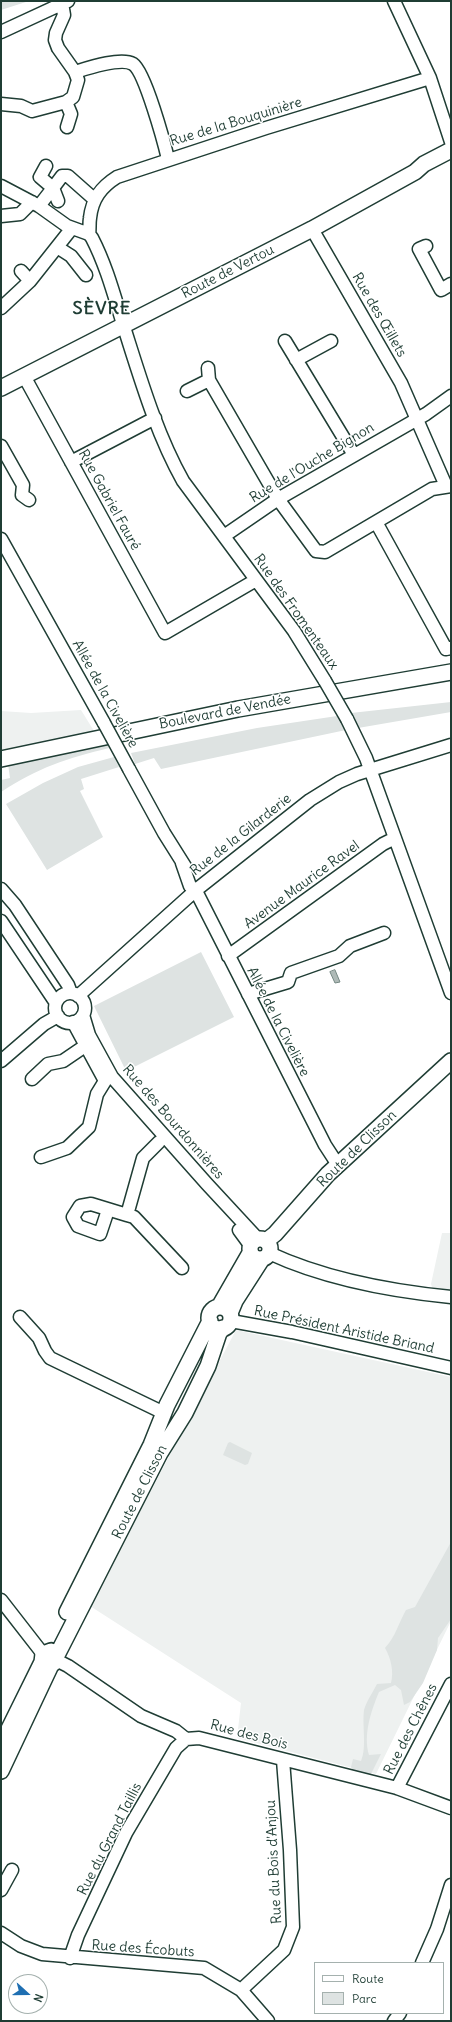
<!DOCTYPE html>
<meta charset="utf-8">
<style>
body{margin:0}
#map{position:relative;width:452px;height:2022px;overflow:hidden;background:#fff;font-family:Delius,sans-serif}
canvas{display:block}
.frame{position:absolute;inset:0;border:2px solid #1f3d34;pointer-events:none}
.legend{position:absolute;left:314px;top:1962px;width:130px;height:52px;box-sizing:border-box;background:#fff;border:1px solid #a5b1ae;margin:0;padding:5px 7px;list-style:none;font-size:12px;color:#1f3d34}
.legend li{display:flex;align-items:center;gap:8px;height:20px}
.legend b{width:20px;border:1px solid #a5b1ae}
.north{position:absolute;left:8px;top:1974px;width:40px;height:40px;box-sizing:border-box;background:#fff;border:1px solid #a5b1ae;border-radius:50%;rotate:111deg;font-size:11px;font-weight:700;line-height:16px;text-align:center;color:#1f3d34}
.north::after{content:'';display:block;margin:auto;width:14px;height:18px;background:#1f6fb2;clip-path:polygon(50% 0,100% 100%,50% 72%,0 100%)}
</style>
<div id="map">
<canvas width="452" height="2022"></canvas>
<div class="frame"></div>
<ul class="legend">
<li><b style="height:5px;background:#fff"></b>Route</li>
<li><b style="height:11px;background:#dee3e2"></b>Parc</li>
</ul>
<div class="north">N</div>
</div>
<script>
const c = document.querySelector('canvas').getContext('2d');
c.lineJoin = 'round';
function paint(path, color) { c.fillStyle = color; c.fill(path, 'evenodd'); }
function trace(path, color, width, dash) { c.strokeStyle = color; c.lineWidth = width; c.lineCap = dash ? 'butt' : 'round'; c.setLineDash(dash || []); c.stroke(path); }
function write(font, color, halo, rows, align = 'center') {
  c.font = font + ' Delius,sans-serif'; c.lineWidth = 3; c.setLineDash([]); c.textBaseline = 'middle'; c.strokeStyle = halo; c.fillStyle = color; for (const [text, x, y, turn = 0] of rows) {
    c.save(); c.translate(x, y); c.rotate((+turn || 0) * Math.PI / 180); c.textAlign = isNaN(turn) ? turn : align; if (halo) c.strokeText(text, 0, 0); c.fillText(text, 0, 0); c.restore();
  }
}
paint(new Path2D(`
 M 81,710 L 94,731 L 1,751 L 1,711 L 31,713 Z
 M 442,1233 L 451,1233 L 451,1292 L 433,1290 L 431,1284 Z
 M 236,1330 L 451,1377 L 451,1621 L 376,1774 L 237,1738 L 241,1703 L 90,1606 Z`), '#eef1f0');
paint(new Path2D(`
 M 1,1 L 29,1 L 1,10 Z
 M 451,702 L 451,712 L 358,728 L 351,713 Z
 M 337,716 L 346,730 L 161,769 L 154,758 L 135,764 L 131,753 L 257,728 Z
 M 108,745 L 109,748 C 68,758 37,768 1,792 L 1,780 L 10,778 L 8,764 Z
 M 114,757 L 119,767 L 81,779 L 84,789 L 80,791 L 103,837 L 47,870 L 6,804 L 43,783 L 78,767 Z
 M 201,952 L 234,1017 L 126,1071 L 94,1006 Z
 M 230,1442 L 252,1453 L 248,1464 L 245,1465 L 223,1455 L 228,1443 Z
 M 451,1542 L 451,1619 L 438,1638 L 437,1650 L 423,1683 L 410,1702 L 404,1705 L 401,1690 L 395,1685 L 379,1692 C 371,1711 363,1735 369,1755 L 381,1754 L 371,1774 L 363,1776 L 354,1773 L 351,1767 L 353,1759 L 361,1761 C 367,1747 362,1726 364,1710 C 366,1702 373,1692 377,1684 L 391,1683 C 394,1672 391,1658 385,1648 C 396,1636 398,1624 406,1610 L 415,1607 Z`), '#dee3e2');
const water = new Path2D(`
 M 335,970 L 340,982 L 335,983 L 330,972 Z`);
paint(water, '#afbab7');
trace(water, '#758883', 1);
const minor = new Path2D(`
 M 394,1 L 430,78 L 451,142
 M 1,32 L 68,1
 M 75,72 C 88,68 121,57 133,64 C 145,72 164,142 168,159
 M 66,102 L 71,114 L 67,127
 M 1,104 L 21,106 L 32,111 L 66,102 L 73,97 L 78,80 L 75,72 L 58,48 L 55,40 L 56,33 L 64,15 L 62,3
 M 1,186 L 39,206 L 67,226 L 89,234 L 92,238 C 106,265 114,295 123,324 C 140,377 156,433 183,481 L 294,631 L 325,681
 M 58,201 L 53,188 L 62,176 L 68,176 L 94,199
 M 39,206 L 53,188 L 40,177 L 46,166
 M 1,216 L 20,214 L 32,202
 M 312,229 L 401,383 L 446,486
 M 89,234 C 90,229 89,224 90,218 C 92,199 101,187 117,177 L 266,128 L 430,78
 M 426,246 L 419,249 L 441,290 L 451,284
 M 57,247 L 71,256 L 86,275
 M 21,271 L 30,281
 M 1,308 L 30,281 L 72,228
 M 285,341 L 354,455
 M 296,360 L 331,341
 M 208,368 L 209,380 L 278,499 L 316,551 L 325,552 L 432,489 L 451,486
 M 24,376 L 165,633 L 256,580
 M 187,391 L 209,380
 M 1,446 L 23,485 L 22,495 L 29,500
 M 71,462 L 155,418
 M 376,522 L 446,649 L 451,648
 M 224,536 L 278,499 L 426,414 L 451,396
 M 1,539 L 104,723
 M 347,719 L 366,758 L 451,993
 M 129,769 L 164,833 L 186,868
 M 182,863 L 190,886 L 196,890 L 198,895 L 325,1145 L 338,1165
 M 1,889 L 15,905 L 68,985 L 71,993
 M 1,921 L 56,1003
 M 228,956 L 383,844 L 395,838
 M55 1008a15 15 0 1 1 30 0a15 15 0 1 1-30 0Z
 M 248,994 L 288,982 L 291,973 L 339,956 L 350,946 L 384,933
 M 78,996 L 196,890 L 310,800 L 339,782 L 357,774 L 451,745
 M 83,1015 L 89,1035 L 112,1077 L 207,1184 L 258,1239
 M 73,1022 L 105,1081
 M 1,1061 L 44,1024 L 58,1016
 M 32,1079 L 48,1064 L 63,1061 L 85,1046
 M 41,1157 L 67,1148 L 89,1127 L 97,1094 L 105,1081
 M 108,1210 L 100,1234 L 78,1226 L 73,1217 L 80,1206 L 91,1204 L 127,1215 L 143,1158 L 159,1142
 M 127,1215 L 134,1217 L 182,1268
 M 239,1230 L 250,1245
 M 269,1253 C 325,1279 390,1291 451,1297
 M 20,1317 L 39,1338 L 45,1351 L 50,1358 L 164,1413
 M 231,1321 L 292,1332 L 451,1368
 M 1,1600 L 43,1654
 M 56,1660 L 68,1666 L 141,1716 L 176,1731 L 186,1739
 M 397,1788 L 451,1684
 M 1,1890 L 12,1870
 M 1,1933 L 21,1946 L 42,1954 L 204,1968 L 241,1990 L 268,2021
 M 70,1958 L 78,1935 L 126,1833 L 176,1748 L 186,1739 L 199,1738 L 397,1788 L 451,1808
 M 422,1963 L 437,1929 L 451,1885
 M 241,1990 L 284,1950 L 293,1927 L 290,1850 L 283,1760
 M 394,2021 L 400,2013`);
const major = new Path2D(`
 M 1,388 L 312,229 L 415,172 L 424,164 L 451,150
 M 1,759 L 238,709 L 451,672
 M250 1249a10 10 0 1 1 20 0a10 10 0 1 1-20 0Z
 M 266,1241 L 275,1234 L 328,1174 L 451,1061
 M 219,1307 L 250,1253
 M209 1318a11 11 0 1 1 22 0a11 11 0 1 1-22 0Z
 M 230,1313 L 235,1301 L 262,1259
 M 67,1612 L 151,1445 L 167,1405 L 210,1321
 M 1,1745 L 42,1662 L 43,1654 L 51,1651 L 56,1657
 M 1,1771 L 51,1665 L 55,1662 L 56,1657 L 160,1453 L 185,1413 L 208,1366 L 219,1333 L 223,1328`);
trace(minor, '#1f3d34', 15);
trace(major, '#1f3d34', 18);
trace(minor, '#fff', 12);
trace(major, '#fff', 15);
const minorBridge = new Path2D(`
 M 325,681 L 347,719
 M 104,723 L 129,769`);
trace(minorBridge, '#1f3d34', 15, []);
trace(minorBridge, '#fff', 12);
write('14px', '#1f3d34', '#fff', [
 ["Rue de la Bouquinière",236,122,-17],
 ["Route de Vertou",228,272,-27],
 ["Rue des Œillets",379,315,60],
 ["Rue de l'Ouche Bignon",312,463,-31],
 ["Rue Gabriel Fauré",109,500,61],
 ["Rue des Fromenteaux",296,612,55],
 ["Allée de la Civelière",105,694,61],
 ["Boulevard de Vendée",225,712,-11],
 ["Rue de la Gilarderie",241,835,-38],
 ["Avenue Maurice Ravel",302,885,-36],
 ["Allée de la Civelière",278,1022,63],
 ["Rue des Bourdonnières",173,1122,49],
 ["Route de Clisson",357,1149,-44],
 ["Rue Président Aristide Briand",344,1330,12],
 ["Route de Clisson",140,1492,-63],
 ["Rue des Chênes",411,1729,-63],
 ["Rue des Bois",249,1735,15],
 ["Rue du Grand Taillis",110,1839,-63],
 ["Rue du Bois d'Anjou",274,1862,-93],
 ["Rue des Écobuts",143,1949,4]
]);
c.letterSpacing = '1px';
write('bold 18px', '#1f3d34', '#fff', [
 ["SÈVRE",102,309]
]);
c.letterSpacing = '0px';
</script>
